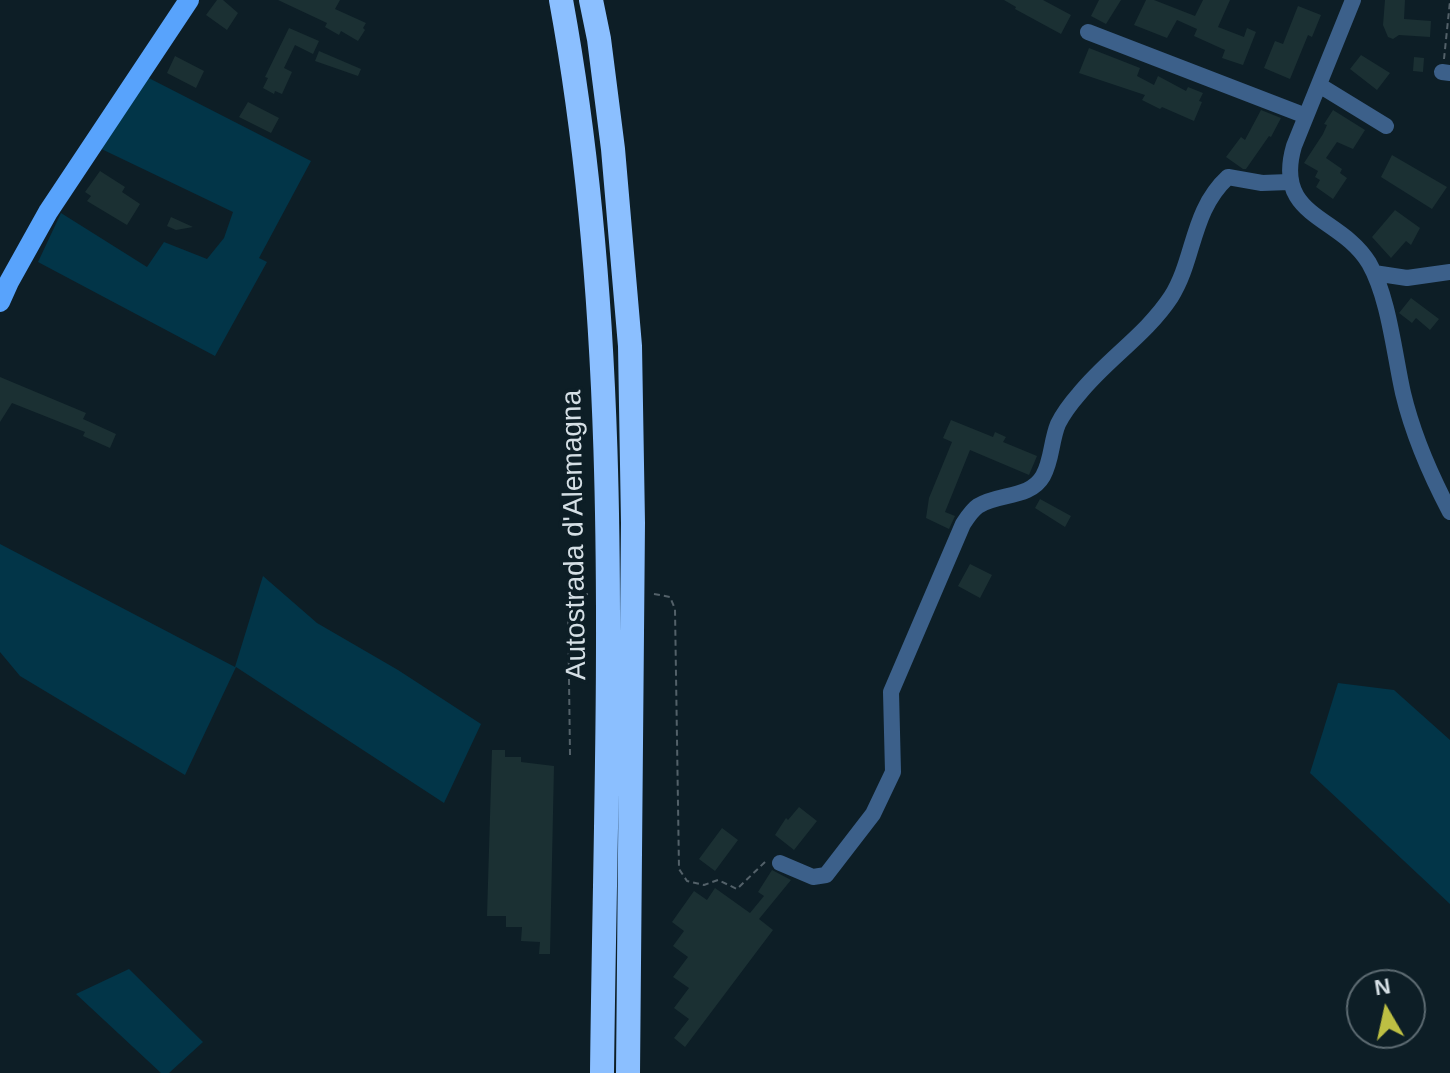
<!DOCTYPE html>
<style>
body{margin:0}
#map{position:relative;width:1450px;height:1073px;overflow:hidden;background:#0d1e26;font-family:Arial,sans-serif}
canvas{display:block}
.north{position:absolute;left:1346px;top:969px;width:80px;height:80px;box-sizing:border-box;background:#0d1e26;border:2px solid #5d6b72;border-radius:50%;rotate:351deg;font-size:22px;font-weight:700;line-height:32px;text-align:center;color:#d5dfe5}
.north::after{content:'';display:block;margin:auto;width:28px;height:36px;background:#bdbf43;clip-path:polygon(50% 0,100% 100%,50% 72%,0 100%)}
</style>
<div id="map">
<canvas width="1450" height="1073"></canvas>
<div class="north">N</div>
</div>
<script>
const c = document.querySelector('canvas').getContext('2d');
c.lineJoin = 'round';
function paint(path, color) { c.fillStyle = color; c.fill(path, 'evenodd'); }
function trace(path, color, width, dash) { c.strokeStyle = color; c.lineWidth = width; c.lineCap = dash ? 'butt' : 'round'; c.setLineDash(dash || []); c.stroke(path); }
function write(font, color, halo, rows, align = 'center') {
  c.font = font + ' Arial,sans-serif'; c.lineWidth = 7; c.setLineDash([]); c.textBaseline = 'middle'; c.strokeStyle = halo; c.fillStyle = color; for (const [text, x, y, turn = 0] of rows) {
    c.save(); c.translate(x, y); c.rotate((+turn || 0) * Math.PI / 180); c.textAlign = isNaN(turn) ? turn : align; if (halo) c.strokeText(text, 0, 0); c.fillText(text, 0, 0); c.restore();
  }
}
paint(new Path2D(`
 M 139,73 L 311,161 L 259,258 L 267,262 L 215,356 L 38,262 L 61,213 L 147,267 L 164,242 L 207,259 L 224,238 L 233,212 L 91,144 Z
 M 0,544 L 235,667 L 263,576 L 317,623 L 398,670 L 481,724 L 444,803 L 236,667 L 185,775 L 20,676 L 0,652 Z
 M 1338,683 L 1394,690 L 1450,740 L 1450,904 L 1310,773 Z
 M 129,969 L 203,1042 L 169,1073 L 161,1073 L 76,994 Z`), '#023548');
paint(new Path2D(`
 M 217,0 L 223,0 L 238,13 L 227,30 L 206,15 Z
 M 278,0 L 340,0 L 335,9 L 366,23 L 363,28 L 365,30 L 358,41 L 341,31 L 339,35 L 325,27 L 327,23 Z
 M 1004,0 L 1043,0 L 1071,15 L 1061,34 L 1015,9 L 1016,7 Z
 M 1099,0 L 1121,0 L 1106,24 L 1091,16 Z
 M 1146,0 L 1154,0 L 1195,16 L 1203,0 L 1230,0 L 1218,27 L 1244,37 L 1247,28 L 1256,32 L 1243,65 L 1222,58 L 1225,50 L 1194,36 L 1197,29 L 1177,20 L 1167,38 L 1134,25 Z
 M 1385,0 L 1405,0 L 1404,19 L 1431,21 L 1430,37 L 1399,35 L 1393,39 L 1388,37 L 1383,25 Z
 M 1298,6 L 1321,15 L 1312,37 L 1308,35 L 1290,79 L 1264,68 L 1275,41 L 1283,44 Z
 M 289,28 L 319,41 L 313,54 L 295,45 L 284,68 L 292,72 L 282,94 L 275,91 L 274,94 L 263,88 L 268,78 L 265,77 Z
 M 1089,48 L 1140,68 L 1137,76 L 1154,85 L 1158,76 L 1186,91 L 1188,87 L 1203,93 L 1199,101 L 1202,102 L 1194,121 L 1162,107 L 1160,109 L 1142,100 L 1145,95 L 1079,73 Z
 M 319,51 L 361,69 L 358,76 L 315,61 Z
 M 1361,55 L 1390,73 L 1377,90 L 1350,69 Z
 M 175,56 L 204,71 L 196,88 L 167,73 Z
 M 1414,57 L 1424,58 L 1423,72 L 1413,71 Z
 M 248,102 L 279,118 L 271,133 L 239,117 Z
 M 1261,110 L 1281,118 L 1271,137 L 1269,136 L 1246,169 L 1243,169 L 1226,157 L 1241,137 L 1245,140 Z
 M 1333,110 L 1365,130 L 1353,149 L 1337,142 L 1326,158 L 1342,169 L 1340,173 L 1347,178 L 1333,199 L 1316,187 L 1320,180 L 1315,177 L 1318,171 L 1304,163 L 1323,134 L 1327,125 L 1324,124 Z
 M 1392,155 L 1447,187 L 1432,209 L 1381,177 Z
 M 100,171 L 125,187 L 122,192 L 140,204 L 127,225 L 87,201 L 91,196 L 85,192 Z
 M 1395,210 L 1420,228 L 1411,245 L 1406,241 L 1391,258 L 1372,237 Z
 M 171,217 L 193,227 L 176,230 L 167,226 Z
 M 1411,298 L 1439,319 L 1430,330 L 1416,318 L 1412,323 L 1399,313 Z
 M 0,377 L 86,413 L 83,419 L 116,434 L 110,448 L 83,436 L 85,432 L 12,403 L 0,422 Z
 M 951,420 L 993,437 L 995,432 L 1006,437 L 1003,442 L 1037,456 L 1029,475 L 970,450 L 945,512 L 955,516 L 949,529 L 926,518 L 929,498 L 952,442 L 943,438 Z
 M 1040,499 L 1071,516 L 1065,527 L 1035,508 Z
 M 970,564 L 992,575 L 980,598 L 958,586 Z
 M 492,750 L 505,750 L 505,757 L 521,757 L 521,762 L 554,766 L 550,954 L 539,954 L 540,942 L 521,941 L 522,927 L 506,927 L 506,916 L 487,916 Z
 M 799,807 L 817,821 L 794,850 L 775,835 L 786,818 L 788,820 Z
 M 722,828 L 738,840 L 715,871 L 699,859 Z
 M 772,870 L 791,880 L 759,919 L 773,930 L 685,1047 L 674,1038 L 689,1019 L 674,1008 L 689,988 L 673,977 L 688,957 L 673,946 L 684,931 L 672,922 L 694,891 L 707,900 L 715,888 L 750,913 L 764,896 L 758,892 Z`), '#1b3033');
trace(new Path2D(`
 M 1444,59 L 1450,1
 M 654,594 L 670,597 L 675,609 L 679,869 L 687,881 L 704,885 L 718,880 L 737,889 L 765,862
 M 570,755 L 568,603 L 577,596 L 588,594`), '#536169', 2, [6, 4]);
trace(new Path2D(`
 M 1353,0 L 1294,146 C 1273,218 1340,215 1369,263 C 1389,298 1394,353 1403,393 C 1413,435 1430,474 1450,512
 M 1088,32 L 1306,116
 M 1442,72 L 1450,73
 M 1319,85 L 1386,126
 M 1374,273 L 1407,278 L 1450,272
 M 780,863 L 813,877 L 826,875 L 873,814 L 893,772 L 891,692 L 963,524 C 967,518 972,510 978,506 C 998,493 1030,499 1043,476 C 1052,460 1051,441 1058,424 C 1063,414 1072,402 1079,394 C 1107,359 1146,335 1171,297 C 1195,259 1191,211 1228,177 L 1262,183 L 1289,182`), '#3c608a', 16);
trace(new Path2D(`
 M 0,302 L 9,282 L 48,212 L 189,0`), '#58a3fc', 20);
trace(new Path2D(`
 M 561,0 C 626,354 606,715 602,1073
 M 591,0 L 599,39 L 613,149 L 630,346 L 633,523 L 628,1073`), '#8bbfff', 24);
write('28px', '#d5dfe5', '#0d1e26', [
 ["Autostrada d'Alemagna",575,535,-91]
]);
</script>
